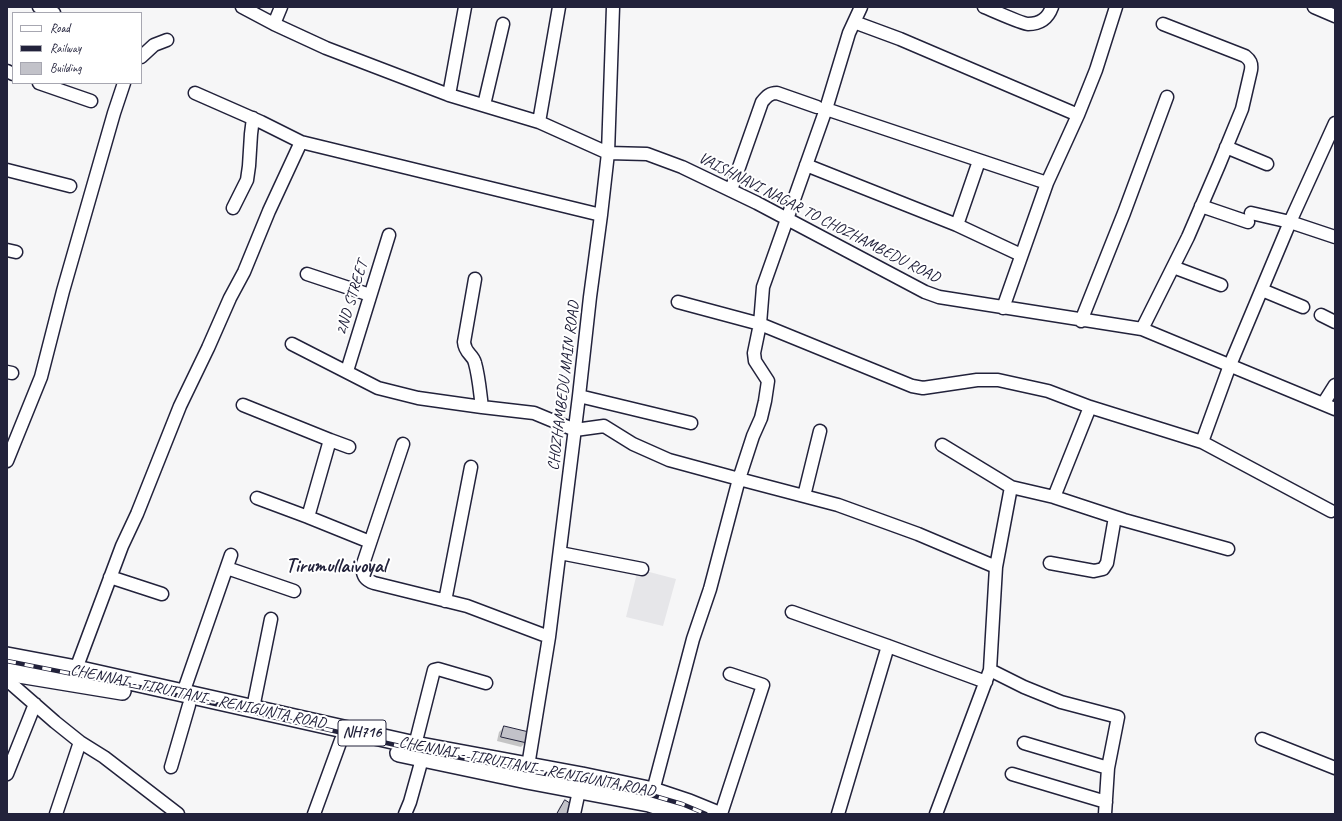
<!DOCTYPE html>
<style>
body{margin:0}
#map{position:relative;width:1342px;height:821px;overflow:hidden;background:#f6f6f7;font-family:Caveat,sans-serif}
canvas{display:block}
.frame{position:absolute;inset:0;border:8px solid #22223b;pointer-events:none}
.legend{position:absolute;left:12px;top:12px;width:130px;height:72px;box-sizing:border-box;background:#fff;border:1px solid #a7a7b1;margin:0;padding:5px 7px;list-style:none;font-size:12px;color:#22223b}
.legend li{display:flex;align-items:center;gap:8px;height:20px}
.legend b{width:20px;border:1px solid #a7a7b1}
</style>
<div id="map">
<canvas width="1342" height="821"></canvas>
<div class="frame"></div>
<ul class="legend">
<li><b style="height:5px;background:#fff"></b>Road</li>
<li><b style="height:5px;background:#22223b"></b>Railway</li>
<li><b style="height:11px;background:#c2c2c9"></b>Building</li>
</ul>
</div>
<script>
const c = document.querySelector('canvas').getContext('2d');
c.lineJoin = 'round';
function paint(path, color) { c.fillStyle = color; c.fill(path, 'evenodd'); }
function trace(path, color, width, dash) { c.strokeStyle = color; c.lineWidth = width; c.lineCap = dash ? 'butt' : 'round'; c.setLineDash(dash || []); c.stroke(path); }
function write(font, color, halo, rows, align = 'center') {
  c.font = font + ' Caveat,sans-serif'; c.lineWidth = 4; c.setLineDash([]); c.textBaseline = 'middle'; c.strokeStyle = halo; c.fillStyle = color; for (const [text, x, y, turn = 0] of rows) {
    c.save(); c.translate(x, y); c.rotate((+turn || 0) * Math.PI / 180); c.textAlign = isNaN(turn) ? turn : align; if (halo) c.strokeText(text, 0, 0); c.fillText(text, 0, 0); c.restore();
  }
}
paint(new Path2D(`
 M 638,569 L 676,579 L 663,626 L 626,617 Z`), '#e6e6e9');
paint(new Path2D(`
 M 504,727 L 526,742 L 521,747 L 497,741 L 499,732 Z
 M 565,801 L 567,814 L 556,814 L 560,806 Z`), '#0003');
const building = new Path2D(`
 M 504,726 L 529,732 L 527,743 L 501,737 Z
 M 565,800 L 573,805 L 568,814 L 557,814 Z`);
paint(building, '#c2c2c9');
trace(building, '#22223b', 1);
const minor = new Path2D(`
 M 39,7 L 54,13
 M 242,7 L 274,24 L 326,48 L 449,95 L 539,122 L 608,153 L 647,154 L 682,167 L 757,203 L 925,292 L 939,297 L 1142,329 L 1335,409
 M 984,7 C 992,10 1022,24 1028,24 C 1041,24 1048,18 1052,7
 M 1314,7 L 1335,16
 M 854,22 L 900,39 L 1078,115
 M 274,24 L 281,7
 M 141,57 L 154,45 L 167,40
 M 7,71 L 13,74
 M 39,83 L 91,101
 M 195,93 L 261,122 L 301,142 L 601,215
 M 449,95 L 465,7
 M 484,105 L 503,24
 M 826,109 L 1047,183 L 1078,115 L 1096,70 L 1116,7
 M 539,122 L 559,7
 M 1226,147 L 1267,164
 M 806,165 L 957,225 L 1021,255
 M 7,170 L 70,186
 M 731,190 L 762,102 C 767,96 770,93 777,93 L 817,107
 M 1201,206 L 1248,222
 M 233,208 L 247,180 L 249,166 L 251,134 L 253,118
 M 1251,213 L 1290,222 L 1335,237
 M 957,225 L 979,161
 M 7,250 L 16,252
 M 1173,267 L 1221,285
 M 307,274 L 370,295
 M 475,279 L 464,342 C 465,354 473,354 475,363 C 479,377 480,393 482,407
 M 1262,290 L 1303,307
 M 678,302 L 760,324 L 912,386 L 923,388 L 977,380 L 998,380 L 1048,391 L 1090,407 L 1202,442 L 1331,511
 M 1003,308 L 1047,183
 M 1321,315 L 1335,322
 M 1081,321 L 1124,213 L 1167,97
 M 1142,329 L 1188,237 L 1219,165 L 1242,109 L 1251,70 C 1252,63 1250,60 1245,56 L 1163,24
 M 292,344 L 378,388 L 418,398 L 482,407 L 534,413 L 575,430 L 604,426 L 633,444 L 669,460 L 739,479 L 753,436 L 761,418 L 765,401 L 768,381 L 755,361 L 754,353 L 760,324 L 763,287 L 826,109 L 849,33 L 861,7
 M 347,371 L 389,235
 M 7,372 L 12,373
 M 579,396 L 691,423
 M 1323,404 L 1335,385
 M 243,405 L 330,440 L 308,517
 M 330,440 L 349,447
 M 1202,442 L 1230,365 L 1290,222 L 1335,123
 M 403,444 L 362,567 C 363,576 365,580 374,583 L 467,606 L 549,637
 M 942,445 L 1011,487
 M 7,461 L 41,377 L 63,291 L 114,113 L 124,83
 M 804,496 L 820,431
 M 1054,497 L 1090,407
 M 257,498 L 308,517 L 370,542
 M 560,553 L 642,569
 M 1050,563 L 1094,571 L 1103,569 L 1107,563 L 1115,517
 M 996,567 L 1011,487 L 1054,497 L 1124,520 L 1228,549
 M 227,568 L 294,591
 M 110,577 L 162,594
 M 445,601 L 471,467
 M 792,612 L 888,646 L 986,682
 M 76,669 L 122,546 L 137,514 L 180,406 L 208,348 L 230,298 L 244,272 L 269,211 L 301,142
 M 990,670 L 1024,687 L 1061,702 L 1118,717 L 1108,768 L 1105,814
 M 7,680 L 55,722 L 80,742 L 104,757 L 178,814
 M 183,693 L 231,555
 M 253,708 L 271,619
 M 1262,739 L 1335,768
 M 1024,743 L 1108,768
 M 415,745 L 434,670 L 438,669 L 486,683
 M 528,766 L 549,637 L 579,396 L 590,297 L 601,215 L 608,153 L 613,7
 M 171,767 L 189,705
 M 7,774 L 35,704
 M 1012,774 L 1106,802
 M 653,791 L 693,639 L 710,589 L 739,479 L 838,505 L 918,534 L 996,567 L 990,670 L 936,814
 M 56,814 L 80,742
 M 314,814 L 341,740
 M 405,814 L 410,802 L 422,759
 M 574,814 L 581,782
 M 721,814 L 763,685 L 730,674
 M 838,814 L 888,646`);
const highway = new Path2D(`
 M 7,656 L 76,669 L 415,745 L 582,776 L 653,791 L 689,803 L 716,814
 M 7,672 L 122,691
 M 399,753 L 527,780 L 649,803 L 683,814`);
trace(minor, '#22223b', 15);
trace(highway, '#22223b', 20);
trace(minor, '#fff', 12);
trace(highway, '#fff', 17);
const rail = new Path2D(`
 M 7,661 L 154,690 L 413,749 L 589,782 L 651,795 L 682,804 L 706,814`);
trace(rail, '#22223b', 4.5);
trace(rail, '#fff', 3, [9]);
for (const [x, y, w] of [
 [362,733,48]
]) { const box = new Path2D(); box.roundRect(x - w / 2, y - 13, w, 26, 3); c.fillStyle = '#fff'; c.fill(box); trace(box, '#22223b', 1); }
write('bold 15px', '#22223b', null, [
 ["NH716",362,733]
]);
write('16px', '#22223b', '#fff', [
 ["VAISHNAVI NAGAR TO CHOZHAMBEDU ROAD",819,218,27],
 ["2ND STREET",352,298,-73],
 ["CHOZHAMBEDU MAIN ROAD",564,386,-83],
 ["CHENNAI - TIRUTTANI - RENIGUNTA ROAD",198,697,12],
 ["CHENNAI - TIRUTTANI - RENIGUNTA ROAD",527,767,11]
]);
write('bold 20px', '#22223b', '#fff', [
 ["Tirumullaivoyal",336,567]
]);
</script>
